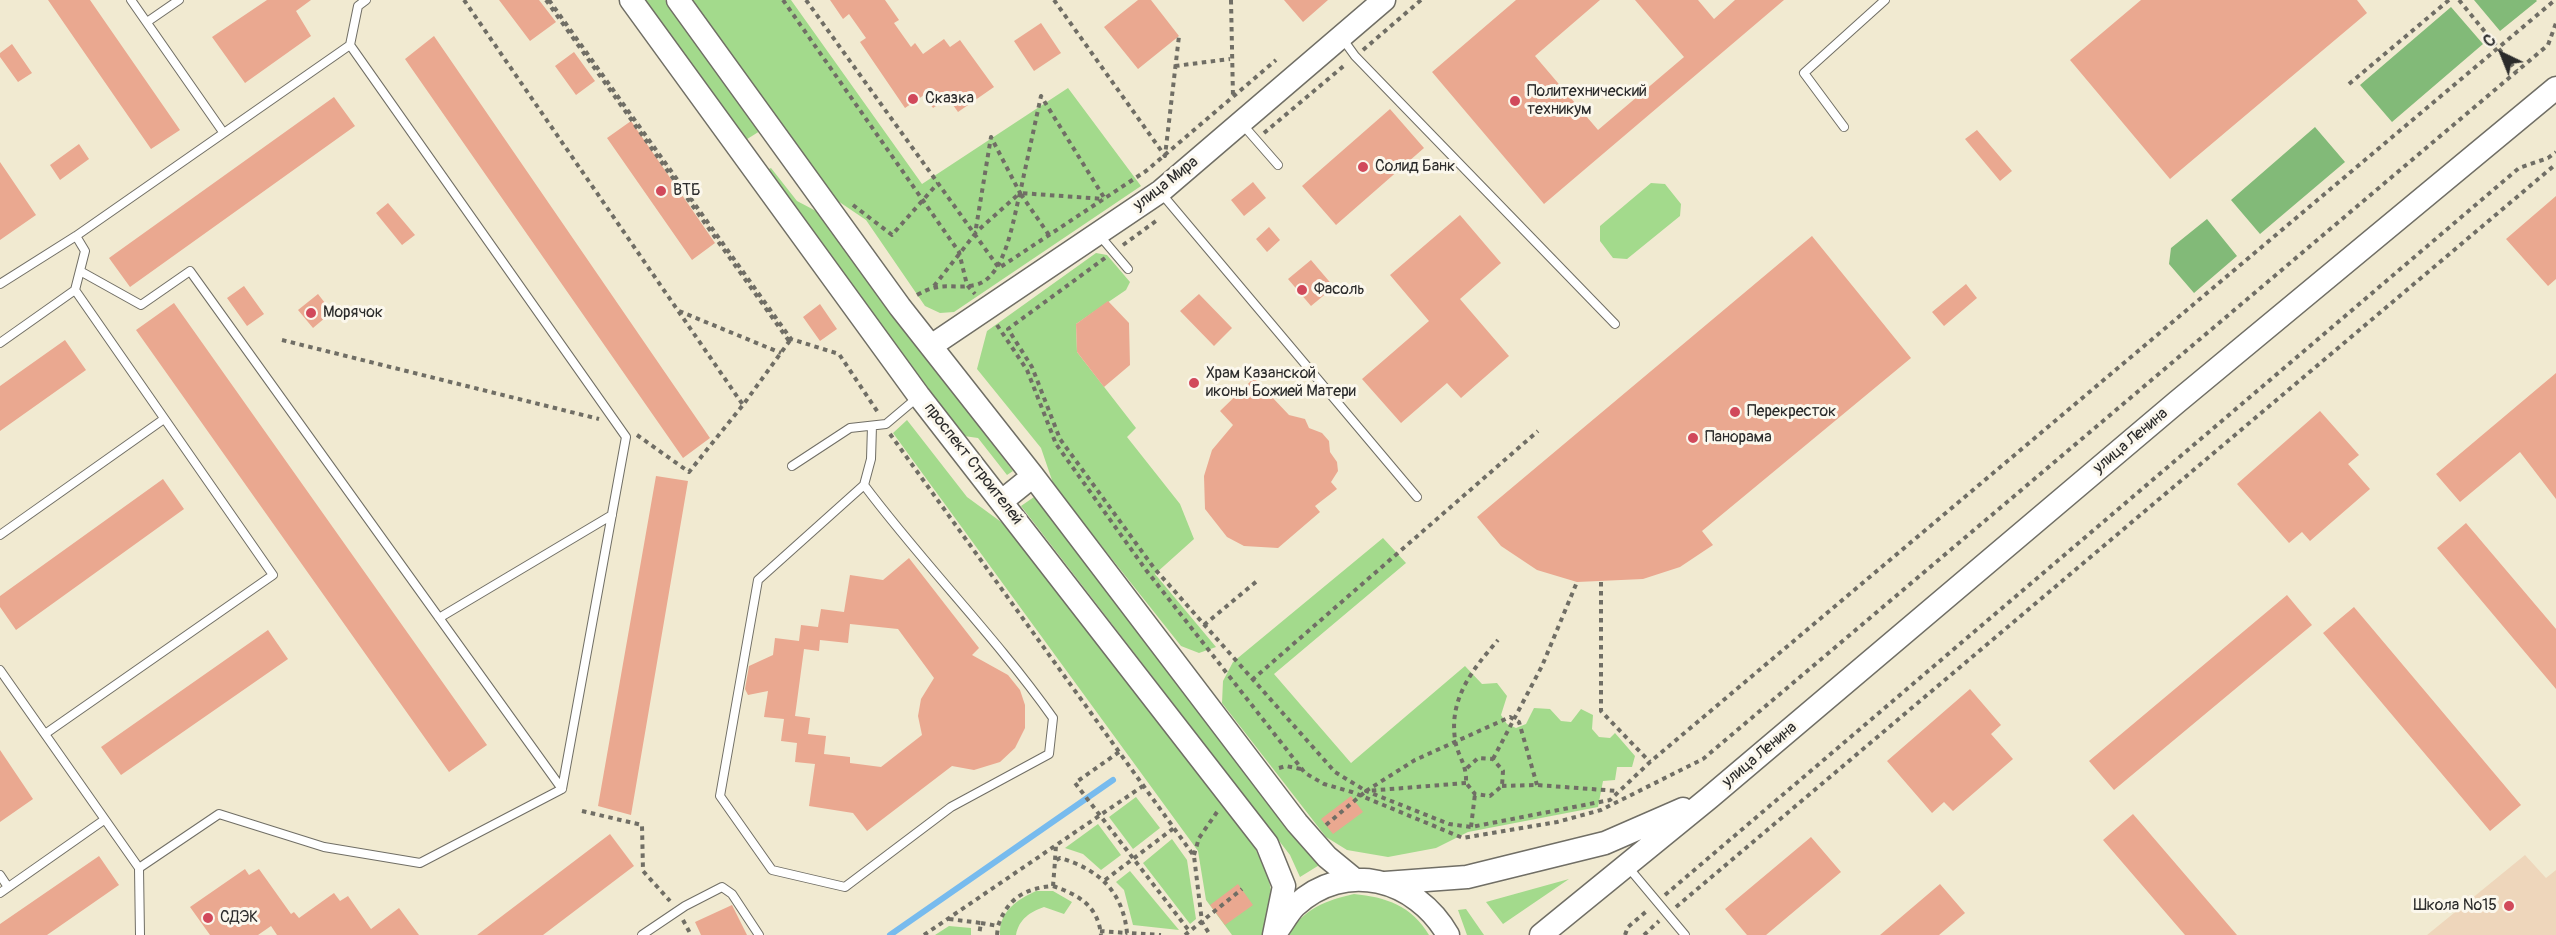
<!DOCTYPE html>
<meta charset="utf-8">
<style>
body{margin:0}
#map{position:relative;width:2556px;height:935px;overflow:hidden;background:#f1ead1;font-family:Pangolin,sans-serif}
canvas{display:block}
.north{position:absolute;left:2472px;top:24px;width:60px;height:60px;-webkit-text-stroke:4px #fbf7ec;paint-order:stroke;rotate:317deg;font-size:16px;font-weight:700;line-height:24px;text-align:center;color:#2b2b2b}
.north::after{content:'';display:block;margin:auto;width:21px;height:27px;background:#2b2b2b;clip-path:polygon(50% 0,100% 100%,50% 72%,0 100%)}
</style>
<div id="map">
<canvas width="2556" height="935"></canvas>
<div class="north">С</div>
</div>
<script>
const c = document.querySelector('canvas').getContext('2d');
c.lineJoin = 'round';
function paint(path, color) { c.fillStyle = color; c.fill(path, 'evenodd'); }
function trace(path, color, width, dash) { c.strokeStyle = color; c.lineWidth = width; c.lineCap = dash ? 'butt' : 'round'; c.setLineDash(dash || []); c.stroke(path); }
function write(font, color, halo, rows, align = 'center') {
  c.font = font + ' Pangolin,sans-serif'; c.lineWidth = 6; c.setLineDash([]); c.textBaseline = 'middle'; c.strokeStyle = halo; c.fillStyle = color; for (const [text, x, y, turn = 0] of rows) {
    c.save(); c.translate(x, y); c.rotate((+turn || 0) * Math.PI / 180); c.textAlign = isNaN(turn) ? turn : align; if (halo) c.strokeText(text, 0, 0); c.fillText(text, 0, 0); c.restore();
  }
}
paint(new Path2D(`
 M 2525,855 L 2546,878 L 2556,870 L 2556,935 L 2427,935 Z`), '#eed6bb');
paint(new Path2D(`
 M 643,0 L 665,0 L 760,131 L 744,141 Z
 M 688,0 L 791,0 L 922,184 L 1068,88 L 1141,186 L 954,312 L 940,313 L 925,306 L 866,220 L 832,197 Z
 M 771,168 L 797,201 L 816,211 L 1013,471 L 1007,475 L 978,438 L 964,436 L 765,171 Z
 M 1651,183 L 1665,184 L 1681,204 L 1680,216 L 1627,259 L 1613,258 L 1600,241 L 1600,226 Z
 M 1096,253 L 1107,255 L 1130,282 L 1126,290 L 1076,324 L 1077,352 L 1136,428 L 1127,437 L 1180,504 L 1194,539 L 1155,574 L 1216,647 L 1199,653 L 1181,646 L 1054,486 L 1041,448 L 977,369 L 987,331 Z
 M 907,420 L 967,497 L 1008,527 L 1254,846 C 1273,887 1277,891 1262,935 L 1232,935 L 1206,900 L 1198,851 L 893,433 Z
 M 1034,497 L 1303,847 L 1321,864 L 1300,877 L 1290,855 L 1021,506 Z
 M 1383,538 L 1406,563 L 1274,674 L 1351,763 L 1465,666 L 1482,684 L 1497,683 L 1507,696 L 1501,715 L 1507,724 L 1516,728 L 1526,724 L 1534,708 L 1550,709 L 1561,721 L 1571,722 L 1581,709 L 1593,715 L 1592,729 L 1599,737 L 1610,738 L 1615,733 L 1635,756 L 1632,767 L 1617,767 L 1615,780 L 1603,781 L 1598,807 L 1468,832 L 1436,848 L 1388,857 L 1347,850 L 1326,837 L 1222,703 L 1223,681 L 1233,662 Z
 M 1136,797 L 1160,828 L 1133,849 L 1109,817 Z
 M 1098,824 L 1121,855 L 1101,870 L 1083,854 L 1065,848 Z
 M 1172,839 L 1187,860 L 1196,919 L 1190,924 L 1143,863 Z
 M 1130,871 L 1179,930 L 1133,925 L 1124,890 L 1116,882 Z
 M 1569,879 L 1503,924 L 1486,902 Z
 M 1036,891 L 1053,891 L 1072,902 L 1064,914 L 1044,907 C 1030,912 1019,919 1016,935 L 1000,935 C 999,911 1017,900 1036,891 Z
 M 1354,894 C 1386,897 1412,906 1429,935 L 1289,935 C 1302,909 1327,900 1354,894 Z
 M 1466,909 L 1484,935 L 1467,935 L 1458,910 Z
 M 949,926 L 971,928 L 971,935 L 935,935 Z`), '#a3da8c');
paint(new Path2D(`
 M 2474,0 L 2536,0 L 2537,1 L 2500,31 Z
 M 2451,7 L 2483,44 L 2392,122 L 2360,85 Z
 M 2315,127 L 2345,162 L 2260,234 L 2231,200 Z
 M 2207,219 L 2237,256 L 2194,293 L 2169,264 L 2171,248 Z`), '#82ba78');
trace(new Path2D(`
 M 890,935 L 1113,780`), '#7be', 6);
paint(new Path2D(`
 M 48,0 L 90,0 L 180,130 L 151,149 Z
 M 267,0 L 311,0 L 296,11 L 311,36 L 245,83 L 212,37 Z
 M 499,0 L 539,0 L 556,22 L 530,41 Z
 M 830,0 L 885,0 L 899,20 L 894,23 L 911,47 L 915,43 L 923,54 L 944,39 L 950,47 L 960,40 L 994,87 L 958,112 L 948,98 L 933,108 L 924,95 L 905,108 L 860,42 L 866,38 L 849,14 L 843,19 Z
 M 1138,0 L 1151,0 L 1179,36 L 1138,69 L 1104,27 Z
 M 1284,0 L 1328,0 L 1303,22 Z
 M 1516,0 L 1600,0 L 1535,56 L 1598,130 L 1684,57 L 1635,0 L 1698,0 L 1714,19 L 1735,0 L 1784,0 L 1544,204 L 1432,72 Z
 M 2141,0 L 2357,0 L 2367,13 L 2170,179 L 2070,60 Z
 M 1041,23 L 1061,53 L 1034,71 L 1014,41 Z
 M 434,36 L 710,438 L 683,458 L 405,59 Z
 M 12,44 L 32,73 L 18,82 L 0,57 L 0,53 Z
 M 574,52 L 595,81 L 576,95 L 555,66 Z
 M 334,97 L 355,126 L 130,287 L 109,258 Z
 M 1390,109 L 1424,148 L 1336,225 L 1302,186 Z
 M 631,121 L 715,243 L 692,260 L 607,138 Z
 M 1977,130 L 2012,171 L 2000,181 L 1965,139 Z
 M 79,144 L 89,159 L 60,180 L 50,165 Z
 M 0,162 L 36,215 L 0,240 Z
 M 1253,182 L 1266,198 L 1244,216 L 1231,200 Z
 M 2556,196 L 2556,279 L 2548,286 L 2506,239 Z
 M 388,203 L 415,235 L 402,245 L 376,213 Z
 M 1460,215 L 1501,263 L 1460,299 L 1509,356 L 1461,398 L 1447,383 L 1401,423 L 1362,379 L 1429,321 L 1390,275 Z
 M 1269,227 L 1280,240 L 1267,252 L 1256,239 Z
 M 1812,236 L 1911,358 L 1702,531 L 1713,545 L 1680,567 L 1643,579 L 1577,582 L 1537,570 L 1501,546 L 1477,517 Z
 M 1311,260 L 1334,287 L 1311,306 L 1288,279 Z
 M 1966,284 L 1977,298 L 1944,326 L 1932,312 Z
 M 244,286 L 264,314 L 247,326 L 227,298 Z
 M 318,294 L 332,312 L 313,328 L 298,310 Z
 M 1199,294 L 1232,328 L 1214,346 L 1180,311 Z
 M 1108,301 L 1129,323 L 1130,365 L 1104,387 L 1077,352 L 1076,324 Z
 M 174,303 L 487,745 L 449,772 L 136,330 Z
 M 820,304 L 837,329 L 820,341 L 803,317 Z
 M 65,340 L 86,370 L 0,431 L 0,386 Z
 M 2556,373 L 2556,499 L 2520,452 L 2460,502 L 2436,474 Z
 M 1254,378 L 1289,415 L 1305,419 L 1309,428 L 1322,433 L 1329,441 L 1330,452 L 1337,462 L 1338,471 L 1331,482 L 1337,489 L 1315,506 L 1320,512 L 1278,548 L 1244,546 L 1227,537 L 1205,509 L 1204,476 L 1212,450 L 1233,425 L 1220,411 Z
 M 2320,411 L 2359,455 L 2348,464 L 2370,489 L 2310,541 L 2302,532 L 2289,543 L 2237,484 Z
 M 656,476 L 688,481 L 631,815 L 598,806 Z
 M 163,479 L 184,509 L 16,630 L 0,607 L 0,596 Z
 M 2466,523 L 2556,629 L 2556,689 L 2437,548 Z
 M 909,558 L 979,648 L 972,655 L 1008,675 L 1020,690 L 1025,705 L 1025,728 L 1015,748 L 1000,762 L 974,770 L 952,766 L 867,831 L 853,813 L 809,806 L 815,764 L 795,762 L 797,743 L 781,741 L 784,719 L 764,717 L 768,691 L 748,695 L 745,689 L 749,666 L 773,655 L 775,638 L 799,641 L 801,625 L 818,627 L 821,609 L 844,612 L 850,575 L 883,580 ZM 850,624 L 898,629 L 934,678 L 921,699 L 918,716 L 922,735 L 881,767 L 850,763 L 850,757 L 824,754 L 826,736 L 808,734 L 810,718 L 795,716 L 804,649 L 819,651 L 820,640 L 848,643 Z
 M 2287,595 L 2312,625 L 2114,790 L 2089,761 Z
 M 2354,607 L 2521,805 L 2490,831 L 2323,633 Z
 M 268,630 L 288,659 L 121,775 L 101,747 Z
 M 1970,689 L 2001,725 L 1991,734 L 2013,759 L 1953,811 L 1944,802 L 1932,813 L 1887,761 Z
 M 0,750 L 33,799 L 0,822 Z
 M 1351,796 L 1363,812 L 1333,834 L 1321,819 Z
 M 2133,814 L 2237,935 L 2185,935 L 2103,840 Z
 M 610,834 L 634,866 L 543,935 L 477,935 Z
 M 1811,837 L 1841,872 L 1766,935 L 1747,935 L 1725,909 Z
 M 99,856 L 119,885 L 47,935 L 0,935 L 0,924 Z
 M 245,869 L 249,875 L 259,869 L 291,914 L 294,912 L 299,918 L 334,893 L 340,901 L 348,896 L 371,929 L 399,908 L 419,935 L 277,935 L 271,926 L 258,935 L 210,935 L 190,907 Z
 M 1238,884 L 1253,905 L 1225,925 L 1210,905 Z
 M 1940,884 L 1965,913 L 1939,935 L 1880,935 Z
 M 732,905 L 747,935 L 701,935 L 695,922 Z`), '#eaa890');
const lane = new Path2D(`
 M 131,0 L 223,132
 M 147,22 L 179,0
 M 1342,38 L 1355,56 L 1615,324
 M 1243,125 L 1278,165
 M 1844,127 L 1804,73 L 1885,0
 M 1161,193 L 1417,497
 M 1100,236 L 1128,269
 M 80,271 L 141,305 L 190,271 L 562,789
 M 0,284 L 76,236 L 350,45 L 358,6 L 366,0
 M 0,343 L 75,290
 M 792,466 L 850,428 L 886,424 L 918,397
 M 864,485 C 924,565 995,636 1053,718 L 1049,754 L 951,807 L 845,887 L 772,870 L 720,796 L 758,580 L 864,485 L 871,459 L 872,426
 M 0,535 L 164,419
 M 439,618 L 612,515
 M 0,670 L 139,868 L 140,935
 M 45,734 L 273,575 L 75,290 L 85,251 L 76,236
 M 1628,867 L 1685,935
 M 139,868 L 219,814 L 324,847 L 420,863 L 562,789 L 626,437 L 350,45
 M 0,875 L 8,887
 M 0,893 L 104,820
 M 642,935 L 685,906 L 722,887 L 732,894 L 759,935`);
const secondary = new Path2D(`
 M 631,0 L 919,396 L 1267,844 L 1284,886 L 1274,935
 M 678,0 L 900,307 L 1033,476 L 1297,823 L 1327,857 L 1355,880
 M 931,346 L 1161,191 L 1384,0
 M 1002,501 L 1033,476
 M 1385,883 L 1467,877 L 1605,843 L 1683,809
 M 1279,928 C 1284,921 1289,912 1295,906 C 1345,859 1416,879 1448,935
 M 1541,935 L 1709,798 L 2177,402 L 2556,88`);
trace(lane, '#706e65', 10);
trace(secondary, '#706e65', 25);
trace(new Path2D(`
 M 464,0 L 743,405
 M 546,0 L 789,341
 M 549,0 L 791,339 L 839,354 L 879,414
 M 783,0 L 959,252 L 967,285 L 975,294
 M 806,0 L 999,268 L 1146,171 L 1276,60
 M 1054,0 L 1165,156 L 1179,36
 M 1231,0 L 1233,97
 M 2459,0 L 2517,71
 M 1363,50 L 1421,0
 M 1175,66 L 1230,59
 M 2349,84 L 2449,0
 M 1264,133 L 1346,64
 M 853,205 L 892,235 L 938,183
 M 1049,235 L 1020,193 L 1104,199
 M 1123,245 L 1156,221
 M 1105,258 L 1008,329 L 1032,367 L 1060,439 L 1154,568 L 1335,772 L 1366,791 L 1415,760 L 1510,717 L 1519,722 L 1537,785
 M 934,286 L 975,234 L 991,137 L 1020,193 L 1041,96 L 1105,199
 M 917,295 C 944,280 950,290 975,285 C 1006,278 1013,219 1020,193 L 975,233
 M 679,311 L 781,353
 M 997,325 L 1027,370 L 1056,444 L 1146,570 L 1305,773 L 1324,784 L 1352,792 L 1463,838 L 1557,822 L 1601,810 L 1703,759 L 2548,45 L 2556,23
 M 282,340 L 599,419
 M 890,434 L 1194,856 L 1202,922 L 1210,935
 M 637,435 L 689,472 L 743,405 L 791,339
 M 1601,582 L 1601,711 L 1650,762
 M 1204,625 L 1257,581
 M 1252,680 L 1538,431
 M 1119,752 L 1075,783 L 1190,932
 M 1493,759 L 1542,666 L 1577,582
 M 1279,768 L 1286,766 L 1301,769
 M 1467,768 L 1478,758 L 1493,759 L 1503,771 L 1502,786 L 1490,796 L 1475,794 L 1466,783 C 1467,763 1457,756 1455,739 C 1449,698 1473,669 1498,640
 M 1466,783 L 1366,791 L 1449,824 L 1471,827 L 1610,800 L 1650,762 L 2555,0
 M 1502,786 L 1537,785 L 1618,791
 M 582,811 L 642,825 L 643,871 L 670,901
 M 1326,825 L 1366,791
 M 1471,827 L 1475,794
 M 1194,855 L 1199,838 L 1217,812
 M 1055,860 L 1056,845
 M 1105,880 L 1174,828
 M 1053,886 C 1079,895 1098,906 1101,935
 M 1665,895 L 2519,168 L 2548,158 L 2556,152
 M 1676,907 L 2556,164
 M 949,919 L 981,923 L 979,935
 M 683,920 L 691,935
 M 981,923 L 998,926 C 1007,899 1025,888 1053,886 L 1055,861 L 1060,858 C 1098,869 1123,891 1127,933 L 1161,935
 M 1100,931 L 1127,933
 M 924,935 L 1143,786
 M 997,935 L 998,926
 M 1185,935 L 1242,889
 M 1625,935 L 1628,927 L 1648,910
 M 1644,935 L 1659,921`), '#706e65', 4, [4.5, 4.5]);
trace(lane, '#fff', 8);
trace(secondary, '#fff', 22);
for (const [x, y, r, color] of [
 [913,99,6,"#d1495b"],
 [1515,101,6,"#d1495b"],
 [1363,167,6,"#d1495b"],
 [661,191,6,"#d1495b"],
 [1302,290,6,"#d1495b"],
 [311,313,6,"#d1495b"],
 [1194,383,6,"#d1495b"],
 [1735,412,6,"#d1495b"],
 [1693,438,6,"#d1495b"],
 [2509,906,6,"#d1495b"],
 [208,918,6,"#d1495b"]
]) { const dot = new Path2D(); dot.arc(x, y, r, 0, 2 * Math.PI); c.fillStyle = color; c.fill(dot); trace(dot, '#fbf7ec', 2); }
write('16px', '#2b2b2b', '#fbf7ec', [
 ["Политехнический",1527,92],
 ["техникум",1527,110],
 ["Сказка",925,99],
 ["Солид Банк",1375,167],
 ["ВТБ",673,191],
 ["Фасоль",1314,290],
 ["Морячок",323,313],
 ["Храм Казанской",1206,374],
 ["иконы Божией Матери",1206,392],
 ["Перекресток",1747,412],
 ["Панорама",1705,438],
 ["Школа №15",2497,906,"right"],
 ["СДЭК",220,918]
], 'left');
write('16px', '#2b2b2b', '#fbf7ec', [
 ["улица Мира",1166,184,-38],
 ["улица Ленина",2131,441,-40],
 ["проспект Строителей",973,464,52],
 ["улица Ленина",1760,755,-40]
]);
</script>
